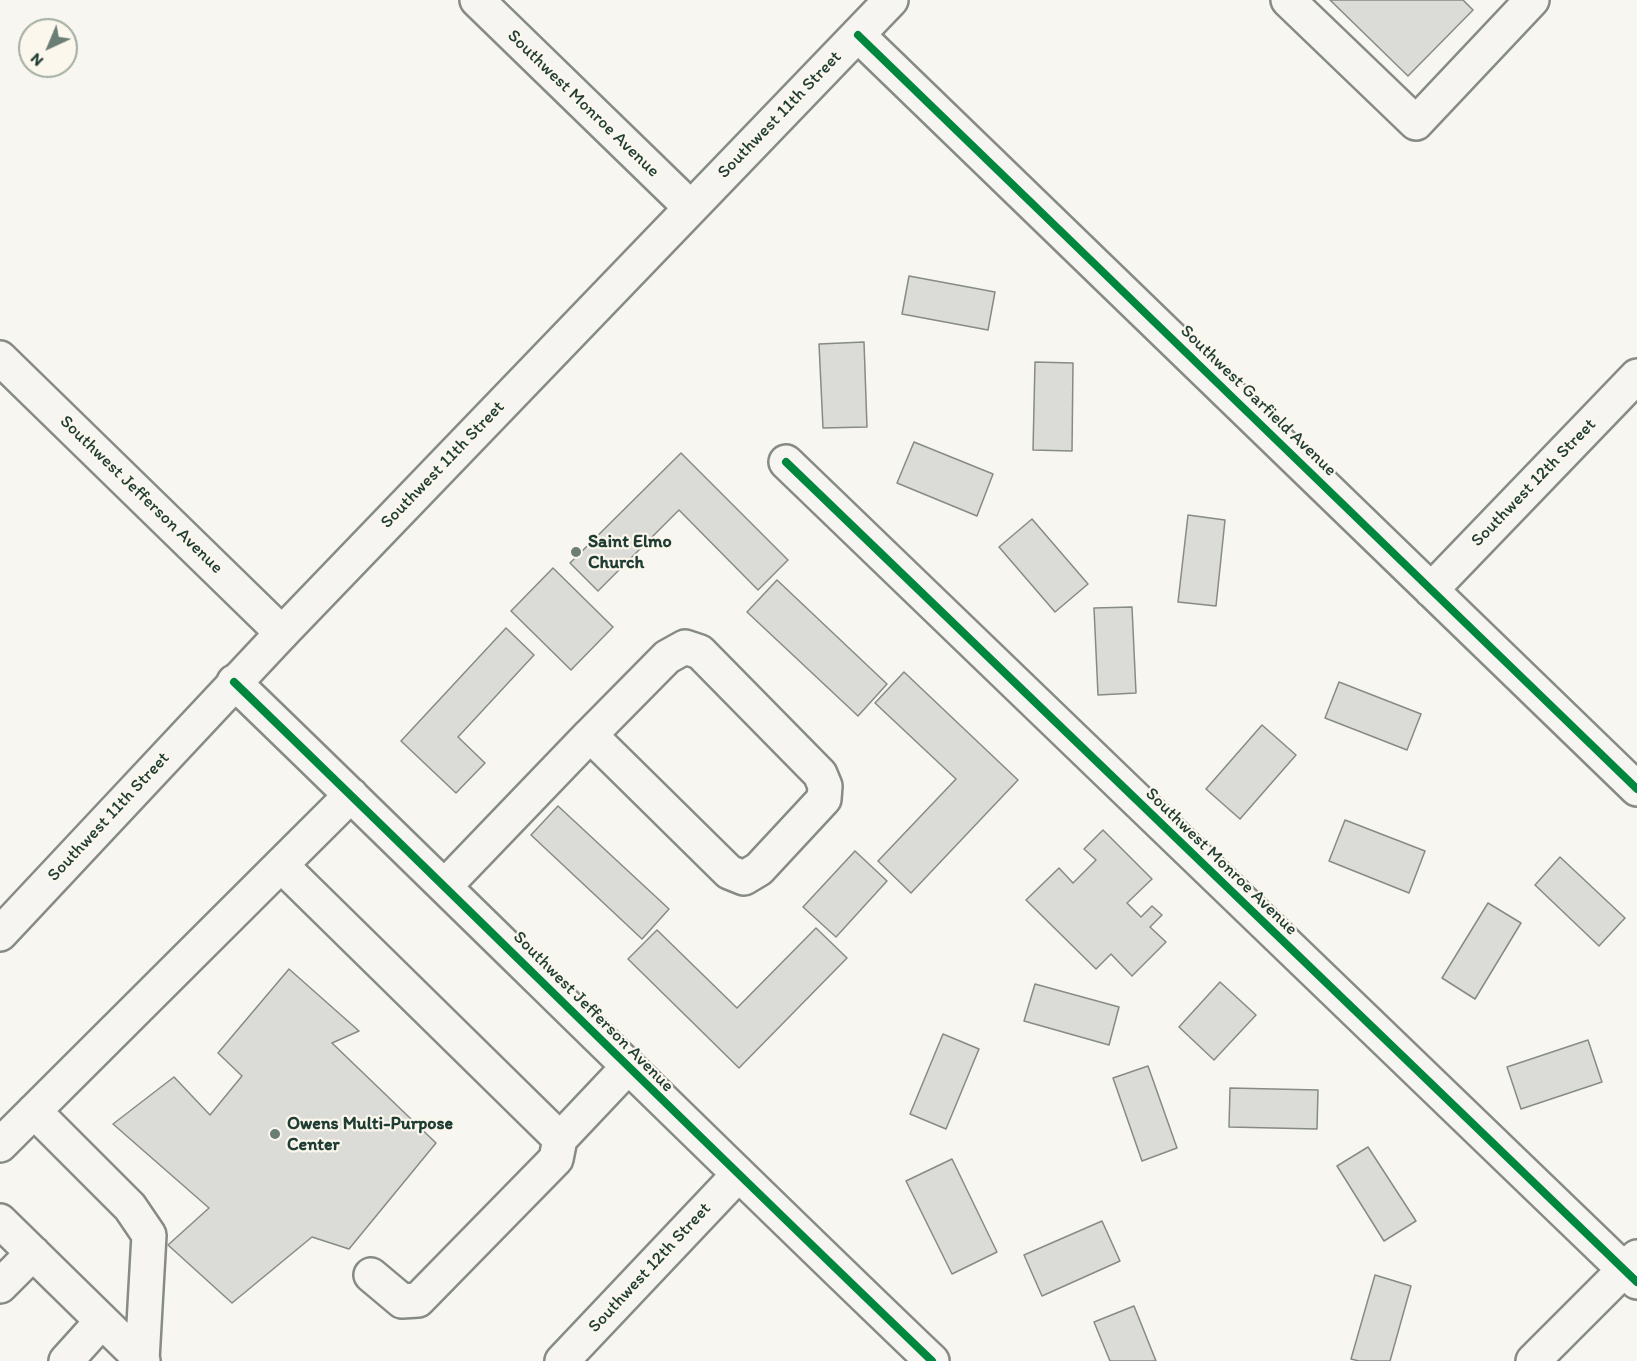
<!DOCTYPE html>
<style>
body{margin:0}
#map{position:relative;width:1637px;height:1361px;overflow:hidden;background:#f8f6f0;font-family:Itim,sans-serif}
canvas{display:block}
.north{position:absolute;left:18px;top:18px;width:60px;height:60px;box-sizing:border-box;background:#fbf7ec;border:2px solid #a3ada2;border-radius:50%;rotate:224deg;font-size:16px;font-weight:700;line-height:24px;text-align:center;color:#1f3d34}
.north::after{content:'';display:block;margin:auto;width:21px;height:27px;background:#6b7e76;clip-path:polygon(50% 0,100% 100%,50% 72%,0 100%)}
</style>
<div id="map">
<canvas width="1637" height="1361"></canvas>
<div class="north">N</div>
</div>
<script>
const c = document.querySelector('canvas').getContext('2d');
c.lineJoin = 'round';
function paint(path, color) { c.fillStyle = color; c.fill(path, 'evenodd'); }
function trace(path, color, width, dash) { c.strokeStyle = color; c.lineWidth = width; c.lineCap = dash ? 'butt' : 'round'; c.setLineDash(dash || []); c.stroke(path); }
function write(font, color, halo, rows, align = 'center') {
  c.font = font + ' Itim,sans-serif'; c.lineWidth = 4.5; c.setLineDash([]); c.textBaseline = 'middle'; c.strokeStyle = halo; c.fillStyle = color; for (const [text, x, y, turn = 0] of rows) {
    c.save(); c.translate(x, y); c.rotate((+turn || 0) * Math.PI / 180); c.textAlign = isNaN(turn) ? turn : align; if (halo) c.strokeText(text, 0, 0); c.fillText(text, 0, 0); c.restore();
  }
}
const building = new Path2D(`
 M 1330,0 L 1463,0 L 1473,10 L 1408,76 Z
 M 909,276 L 995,292 L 988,330 L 902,314 Z
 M 864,342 L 867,427 L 823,428 L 819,344 Z
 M 1035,362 L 1073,363 L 1072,451 L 1033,450 Z
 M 914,442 L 993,474 L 977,516 L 897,483 Z
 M 681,453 L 788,560 L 758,590 L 679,510 L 598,591 L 570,563 Z
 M 1188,515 L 1225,520 L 1216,606 L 1178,602 Z
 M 1032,519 L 1088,584 L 1055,612 L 999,547 Z
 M 553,568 L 613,627 L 571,670 L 511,611 Z
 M 777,580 L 887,684 L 858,716 L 747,612 Z
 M 1132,607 L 1136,693 L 1098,695 L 1094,608 Z
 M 506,628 L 534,655 L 458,737 L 485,763 L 456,793 L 401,741 Z
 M 904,672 L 1018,780 L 911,893 L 878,861 L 956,779 L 875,703 Z
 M 1339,682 L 1421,714 L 1407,750 L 1325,718 Z
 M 1262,725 L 1296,755 L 1240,819 L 1206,789 Z
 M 558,806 L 669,909 L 642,939 L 531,835 Z
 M 1345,820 L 1425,851 L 1409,893 L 1329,861 Z
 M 1103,830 L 1152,879 L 1127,903 L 1141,917 L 1152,906 L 1162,915 L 1150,927 L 1166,942 L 1132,976 L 1111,954 L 1096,969 L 1026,900 L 1059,868 L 1073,883 L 1096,860 L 1084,849 Z
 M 855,851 L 887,881 L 836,937 L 803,907 Z
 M 1560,857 L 1625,918 L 1599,946 L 1535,885 Z
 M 1488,903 L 1521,923 L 1475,999 L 1442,978 Z
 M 816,928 L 847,958 L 739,1068 L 628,959 L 657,930 L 737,1008 Z
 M 289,969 L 359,1031 L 332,1043 L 436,1143 L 349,1249 L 312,1237 L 232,1303 L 168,1245 L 209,1208 L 113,1124 L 174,1077 L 210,1115 L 242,1076 L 218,1053 Z
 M 1220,982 L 1256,1015 L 1214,1060 L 1179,1027 Z
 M 1035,984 L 1119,1007 L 1109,1045 L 1024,1021 Z
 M 943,1034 L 979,1049 L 946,1129 L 910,1114 Z
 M 1588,1040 L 1602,1082 L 1521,1109 L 1507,1067 Z
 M 1148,1066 L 1177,1148 L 1142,1161 L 1113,1078 Z
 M 1230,1088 L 1318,1090 L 1317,1129 L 1229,1127 Z
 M 1368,1147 L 1416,1221 L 1384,1241 L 1337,1166 Z
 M 952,1159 L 997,1252 L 952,1274 L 906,1181 Z
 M 1102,1221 L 1120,1261 L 1042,1296 L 1024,1255 Z
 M 1375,1275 L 1411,1286 L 1390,1361 L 1359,1361 L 1351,1359 Z
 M 1134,1306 L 1156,1361 L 1110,1361 L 1094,1322 Z`);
paint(building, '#dbdbd7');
trace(building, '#868b86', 1.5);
const minor = new Path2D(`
 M 477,0 L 690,207
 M 1288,0 L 1416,123 L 1532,0
 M 858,35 L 1637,789
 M 0,358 L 282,633
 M 786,462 L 1637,1282
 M 1431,590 L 1637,376
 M 685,647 L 700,652 L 820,774 L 825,786 L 824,799 L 759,869 L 744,878 L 729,872 L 590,735 L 667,657 Z
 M 234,682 C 468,908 698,1137 932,1361
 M 281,865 L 560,1139 L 628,1067
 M 445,886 L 590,735
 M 34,1111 L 130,1207 L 149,1235 L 142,1360
 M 0,1145 L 351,795
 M 0,1221 L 143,1361
 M 371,1275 L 402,1301 L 418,1300 L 556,1159 L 560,1139
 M 0,1286 L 33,1253
 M 66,1361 L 102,1321
 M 562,1361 L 738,1175
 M 1533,1361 L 1637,1257`);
const major = new Path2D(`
 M 0,934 L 282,633 L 891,0`);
trace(minor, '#868b86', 38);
trace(major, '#868b86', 38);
trace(minor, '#f6f5f1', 33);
trace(major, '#f6f5f1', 33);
trace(new Path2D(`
 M 858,35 L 1637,789
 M 786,462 L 1637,1282
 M 234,682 C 468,908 698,1137 932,1361`), '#00873e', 8);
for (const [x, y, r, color] of [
 [576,552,6,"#6b7e76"],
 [275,1134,6,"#6b7e76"]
]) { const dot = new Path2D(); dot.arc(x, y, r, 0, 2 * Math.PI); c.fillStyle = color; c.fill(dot); trace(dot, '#fbf7ec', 2); }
write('18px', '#1f3d34', '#fbf7ec', [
 ["Southwest Monroe Avenue",583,104,44],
 ["Southwest 11th Street",780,115,-46],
 ["Southwest Garfield Avenue",1258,401,44],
 ["Southwest 11th Street",443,465,-46],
 ["Southwest 12th Street",1534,483,-46],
 ["Southwest Jefferson Avenue",141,495,44],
 ["Southwest 11th Street",109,817,-47],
 ["Southwest Monroe Avenue",1221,862,44],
 ["Southwest Jefferson Avenue",593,1012,45],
 ["Southwest 12th Street",650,1268,-47]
]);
write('bold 18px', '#1f3d34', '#fbf7ec', [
 ["Saint Elmo",588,542],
 ["Church",588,563],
 ["Owens Multi-Purpose",287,1124],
 ["Center",287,1145]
], 'left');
</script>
